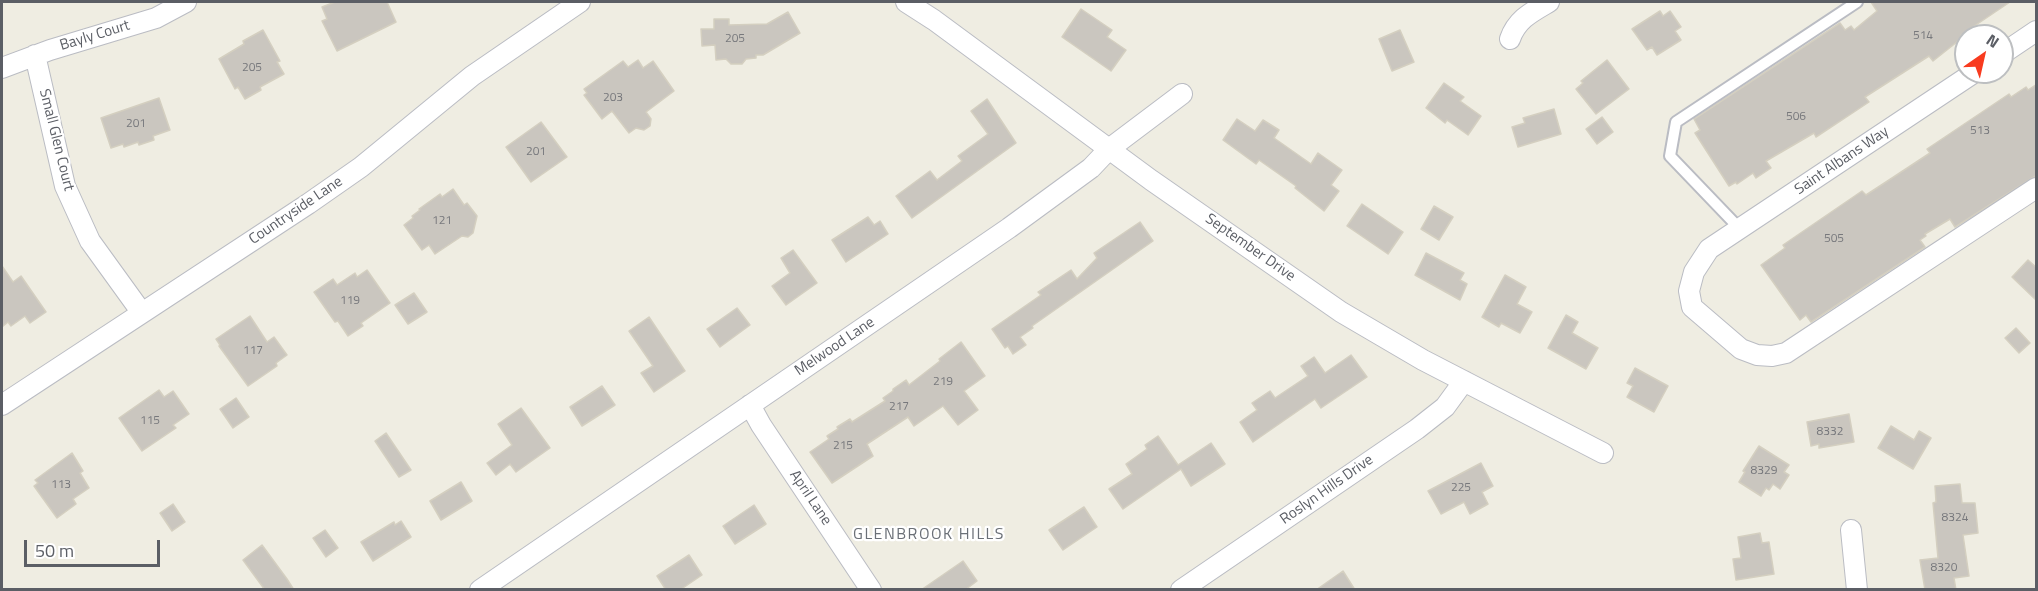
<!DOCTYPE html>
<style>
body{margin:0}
#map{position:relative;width:2038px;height:591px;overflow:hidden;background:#efede2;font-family:"Titillium Web",sans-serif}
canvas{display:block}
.frame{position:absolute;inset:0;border:3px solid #5b5e65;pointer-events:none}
.north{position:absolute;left:1954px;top:24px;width:60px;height:60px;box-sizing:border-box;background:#fff;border:2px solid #bdbfc1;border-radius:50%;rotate:34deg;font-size:16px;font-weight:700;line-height:24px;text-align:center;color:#5b5e65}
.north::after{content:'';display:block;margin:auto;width:21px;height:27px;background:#f83b1f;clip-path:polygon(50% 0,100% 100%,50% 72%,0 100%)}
.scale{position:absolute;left:24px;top:540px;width:136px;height:27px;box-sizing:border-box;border:3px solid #5b5e65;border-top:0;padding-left:8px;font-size:18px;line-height:21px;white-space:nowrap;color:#5b5e65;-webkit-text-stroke:4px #fff;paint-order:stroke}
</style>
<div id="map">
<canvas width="2038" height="591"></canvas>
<div class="frame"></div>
<div class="north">N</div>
<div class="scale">50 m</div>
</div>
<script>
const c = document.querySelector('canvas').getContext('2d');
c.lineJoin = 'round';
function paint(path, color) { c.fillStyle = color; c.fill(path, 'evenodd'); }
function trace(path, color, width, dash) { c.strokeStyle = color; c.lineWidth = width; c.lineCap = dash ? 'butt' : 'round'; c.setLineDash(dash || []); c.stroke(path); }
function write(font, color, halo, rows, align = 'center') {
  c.font = font + ' "Titillium Web",sans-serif'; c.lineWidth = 4.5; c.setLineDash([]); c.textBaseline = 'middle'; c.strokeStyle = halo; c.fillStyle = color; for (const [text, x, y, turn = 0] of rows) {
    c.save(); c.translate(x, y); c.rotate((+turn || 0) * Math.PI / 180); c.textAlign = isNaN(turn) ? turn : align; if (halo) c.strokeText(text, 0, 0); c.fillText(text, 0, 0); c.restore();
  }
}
const building = new Path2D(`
 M 335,2 L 387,2 L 396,22 L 337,51 L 322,21 L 327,19 L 322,7 Z
 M 1871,2 L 2010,2 L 1961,35 L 1962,38 L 1933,61 L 1929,56 L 1865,97 L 1869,102 L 1854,112 L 1816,137 L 1814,133 L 1766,161 L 1771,168 L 1756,178 L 1753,173 L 1737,184 L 1736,182 L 1729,186 L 1695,133 L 1700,130 L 1694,119 L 1840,23 L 1845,30 L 1851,26 L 1854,30 L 1877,11 Z
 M 1081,9 L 1112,30 L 1107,37 L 1126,50 L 1111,71 L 1062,37 Z
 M 1660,11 L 1663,16 L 1670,11 L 1681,27 L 1675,31 L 1681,40 L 1657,55 L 1652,47 L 1647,50 L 1632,29 Z
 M 788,12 L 800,33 L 763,55 L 756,55 L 756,58 L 746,59 L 742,64 L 731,64 L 726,59 L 716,60 L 715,45 L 702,46 L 701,29 L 714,29 L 714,19 L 729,19 L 729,25 L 767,24 Z
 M 263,30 L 280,61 L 277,62 L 284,74 L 260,87 L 261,90 L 245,99 L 238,87 L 235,89 L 219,59 L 244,44 L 243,41 Z
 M 1400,30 L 1414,62 L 1392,71 L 1379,39 Z
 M 638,60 L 643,68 L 653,61 L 674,91 L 646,112 L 651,119 L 650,126 L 644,130 L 636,128 L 629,133 L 612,111 L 602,119 L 584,95 L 587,93 L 584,89 L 623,61 L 628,67 Z
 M 1607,60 L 1629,89 L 1596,114 L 1576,89 L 1583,83 L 1581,81 Z
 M 1444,83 L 1464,97 L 1460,101 L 1481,116 L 1468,135 L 1447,120 L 1445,123 L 1426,108 Z
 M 2037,84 L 2037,175 L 1955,227 L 1950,219 L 1925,234 L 1926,236 L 1920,240 L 1925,247 L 1811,322 L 1806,315 L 1800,320 L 1761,265 L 1785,248 L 1783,245 L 1862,191 L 1866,195 L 1889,180 L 1930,153 L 1927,149 L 2009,94 L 2011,97 L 2026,87 L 2028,90 Z
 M 159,98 L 170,130 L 153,136 L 154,140 L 139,145 L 138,142 L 124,147 L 123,144 L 111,148 L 101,118 Z
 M 987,99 L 1016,143 L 912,218 L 896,196 L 930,171 L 937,180 L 962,161 L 958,156 L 988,134 L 971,111 Z
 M 1554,109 L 1561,134 L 1518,147 L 1512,127 L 1525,123 L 1523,118 Z
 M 1602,117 L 1613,132 L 1597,144 L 1586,129 Z
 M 1237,119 L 1255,131 L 1263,120 L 1279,130 L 1274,138 L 1311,164 L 1318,153 L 1342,170 L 1331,185 L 1339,191 L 1324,211 L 1295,188 L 1296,186 L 1259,160 L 1256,164 L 1223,140 Z
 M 541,122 L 567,157 L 531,182 L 506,147 Z
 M 453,189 L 464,205 L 467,203 L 477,216 L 473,233 L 468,237 L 462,236 L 435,254 L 429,245 L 422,250 L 404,225 L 413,218 L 412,216 L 420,210 L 419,209 L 440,194 L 442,197 Z
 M 1362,204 L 1403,232 L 1388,254 L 1347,226 Z
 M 1434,206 L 1453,217 L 1439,240 L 1421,229 Z
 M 868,217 L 874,225 L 880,221 L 888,234 L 846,262 L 832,240 Z
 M 1140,222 L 1153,241 L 1032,326 L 1033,328 L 1020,337 L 1026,345 L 1013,354 L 1008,346 L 1005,348 L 992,329 L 1041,295 L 1038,292 L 1071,270 L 1077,279 L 1097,258 L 1094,253 Z
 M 793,250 L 817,283 L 786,305 L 772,286 L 790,273 L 781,258 Z
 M 1426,253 L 1464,273 L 1460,280 L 1467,284 L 1460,300 L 1415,275 Z
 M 2028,260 L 2037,268 L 2037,301 L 2012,277 Z
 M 2,266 L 13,282 L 21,276 L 46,312 L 30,323 L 25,316 L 11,326 L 8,322 L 2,327 Z
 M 367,270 L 390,303 L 361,323 L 363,326 L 348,336 L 338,321 L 335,322 L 314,292 L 333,279 L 337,285 L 355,273 L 357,277 Z
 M 1505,275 L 1526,287 L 1517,304 L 1532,312 L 1520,333 L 1501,323 L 1499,327 L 1482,317 Z
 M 414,293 L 427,312 L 408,324 L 395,305 Z
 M 737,308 L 750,325 L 720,347 L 707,329 Z
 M 1566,315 L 1578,322 L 1572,333 L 1598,348 L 1586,369 L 1548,348 Z
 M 250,316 L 267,342 L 274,337 L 287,355 L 276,363 L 277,366 L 248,386 L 219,346 L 220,345 L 216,339 Z
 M 649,317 L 685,371 L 654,392 L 641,373 L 653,366 L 629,331 Z
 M 2016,328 L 2030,343 L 2019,353 L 2005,338 Z
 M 961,342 L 985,376 L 964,391 L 978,410 L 958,425 L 943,406 L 914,426 L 908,417 L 867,444 L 873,456 L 832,483 L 810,452 L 829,439 L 827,436 L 838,429 L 837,427 L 850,419 L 852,422 L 885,401 L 883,398 L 893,391 L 893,389 L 906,380 L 909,385 L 940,361 L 939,359 Z
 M 1351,355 L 1367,377 L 1321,408 L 1315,399 L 1253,442 L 1240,422 L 1257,410 L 1252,403 L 1270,391 L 1275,398 L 1308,376 L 1301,366 L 1314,357 L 1325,373 Z
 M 1635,368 L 1668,386 L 1654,412 L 1627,397 L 1633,386 L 1627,383 Z
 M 602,386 L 615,405 L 582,426 L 570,407 Z
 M 159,390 L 164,397 L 173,391 L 189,414 L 173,425 L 176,428 L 142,451 L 119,418 Z
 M 236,398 L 249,417 L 233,428 L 220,409 Z
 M 521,408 L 550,448 L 516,472 L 510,464 L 496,475 L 487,463 L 512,445 L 498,424 Z
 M 1849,414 L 1854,442 L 1819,448 L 1819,444 L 1811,446 L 1807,422 Z
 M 1891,426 L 1914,440 L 1919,431 L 1931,438 L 1913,469 L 1878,448 Z
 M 386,433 L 411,470 L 399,477 L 375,441 Z
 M 1158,436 L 1178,465 L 1211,443 L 1225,464 L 1191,486 L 1181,469 L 1123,509 L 1109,489 L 1132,474 L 1126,464 L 1147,449 L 1145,445 Z
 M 1759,446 L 1789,465 L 1784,472 L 1789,475 L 1780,489 L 1773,484 L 1769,490 L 1766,488 L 1761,496 L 1739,482 L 1745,472 L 1743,471 Z
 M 72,453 L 83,471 L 80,473 L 89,488 L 73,499 L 76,504 L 57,518 L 34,486 L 38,483 L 35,480 Z
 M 1481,463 L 1493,486 L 1482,492 L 1488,504 L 1470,514 L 1464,502 L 1441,514 L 1428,491 Z
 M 461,482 L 472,501 L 441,520 L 430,501 Z
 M 1960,484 L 1962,503 L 1975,503 L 1978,533 L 1963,535 L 1969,576 L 1954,578 L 1956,590 L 1925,590 L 1920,560 L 1938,558 L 1933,503 L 1936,502 L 1935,486 Z
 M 173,504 L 185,522 L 172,531 L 160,513 Z
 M 754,505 L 766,524 L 735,544 L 723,526 Z
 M 1084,507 L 1097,527 L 1063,550 L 1049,530 Z
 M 401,521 L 411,537 L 373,561 L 361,542 L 394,522 L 395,525 Z
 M 325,530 L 338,548 L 326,557 L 313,538 Z
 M 1760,533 L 1762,543 L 1769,542 L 1774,574 L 1736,580 L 1733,559 L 1741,558 L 1738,537 Z
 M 262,545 L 287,579 L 294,590 L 265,590 L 243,560 Z
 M 689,555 L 702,575 L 680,590 L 666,590 L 657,576 Z
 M 963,561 L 977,581 L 965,590 L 921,590 Z
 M 1343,571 L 1355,590 L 1316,590 Z`);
paint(building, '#cac6bf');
trace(building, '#d4cfc0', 1.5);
const service = new Path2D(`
 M 1740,229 L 1670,156 L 1676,122 L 1857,2`);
const minor = new Path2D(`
 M 906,2 L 934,20 L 1151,180 L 1341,312 L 1423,360 L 1603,453
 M 1510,39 C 1517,19 1532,12 1549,2
 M 2002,54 L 2036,31
 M 35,55 L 65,186 L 90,241 L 142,313
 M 2,68 L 50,50 L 156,18 L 186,2
 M 1975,72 L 1709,249 L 1694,272 L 1689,291 L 1692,307 L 1741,349 L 1757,355 L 1772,356 L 1786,353 L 2036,188
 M 2,405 L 308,204 L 361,167 L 472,76 L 580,2
 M 750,405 L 761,425 L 871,590
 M 1851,530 L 1857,590
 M 480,590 L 1009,228 L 1091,168 L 1109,149 L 1182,94
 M 1181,590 L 1417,429 L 1445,407 L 1464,381`);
trace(service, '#babcc3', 14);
trace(minor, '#babcc3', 22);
trace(service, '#fff', 10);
trace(minor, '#fff', 20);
write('12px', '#77787c', null, [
 ["514",1923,36],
 ["205",735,39],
 ["205",252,68],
 ["203",613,98],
 ["506",1796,117],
 ["201",136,124],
 ["513",1980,131],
 ["201",536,152],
 ["121",442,221],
 ["505",1834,239],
 ["119",350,301],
 ["117",253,351],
 ["219",943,382],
 ["217",899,407],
 ["115",150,421],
 ["8332",1830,432],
 ["215",843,446],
 ["8329",1764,471],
 ["113",61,485],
 ["225",1461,488],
 ["8324",1955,518],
 ["8320",1944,568]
]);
write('15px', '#5b5e65', '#fff', [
 ["Bayly Court",95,36,-17],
 ["Small Glen Court",56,140,76],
 ["Saint Albans Way",1842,161,-34],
 ["Countryside Lane",296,211,-34],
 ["September Drive",1250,248,35],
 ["Melwood Lane",835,347,-34],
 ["Roslyn Hills Drive",1327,490,-35],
 ["April Lane",810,498,56]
]);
c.letterSpacing = '1.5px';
write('16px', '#6b7077', '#fff', [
 ["GLENBROOK HILLS",929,535]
]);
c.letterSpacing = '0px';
</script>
